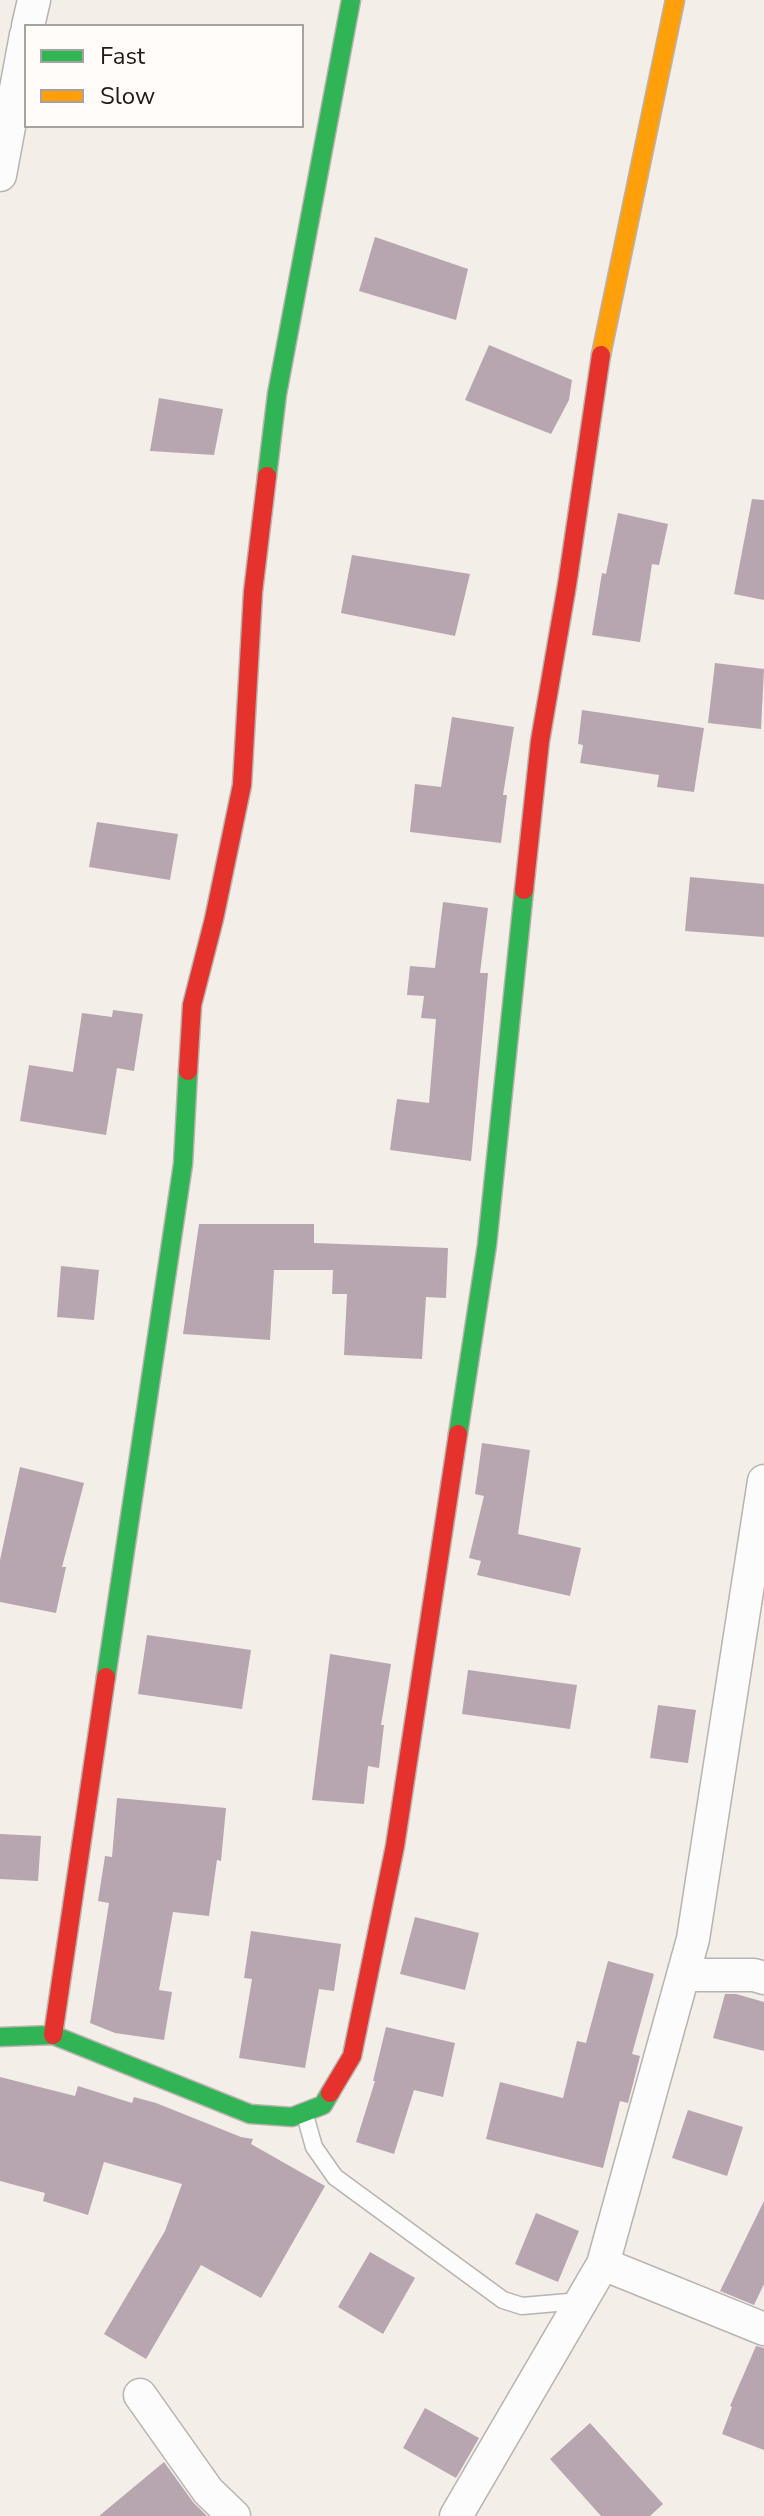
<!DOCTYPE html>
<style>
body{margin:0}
#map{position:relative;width:764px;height:2516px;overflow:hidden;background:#f4eee8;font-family:"Nunito Sans",sans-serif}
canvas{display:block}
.legend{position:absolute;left:24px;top:24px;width:280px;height:104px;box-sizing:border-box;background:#fffcfa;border:2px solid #a5a29f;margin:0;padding:10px 14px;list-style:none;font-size:24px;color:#1f1b17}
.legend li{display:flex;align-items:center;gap:16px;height:40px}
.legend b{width:40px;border:2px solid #a5a29f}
</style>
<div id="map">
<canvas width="764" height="2516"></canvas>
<ul class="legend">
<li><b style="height:10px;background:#30b455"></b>Fast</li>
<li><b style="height:10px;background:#ff9f0a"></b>Slow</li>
</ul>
</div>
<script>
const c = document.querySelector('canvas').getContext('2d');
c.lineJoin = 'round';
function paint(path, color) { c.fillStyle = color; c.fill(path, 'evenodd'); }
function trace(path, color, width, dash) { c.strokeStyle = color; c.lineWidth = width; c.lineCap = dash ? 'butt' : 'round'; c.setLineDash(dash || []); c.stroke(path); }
paint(new Path2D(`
 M 375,237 L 468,269 L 456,320 L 359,291 Z
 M 489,345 L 572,380 L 569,400 L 551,434 L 465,400 Z
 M 159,398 L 223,409 L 214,455 L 150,451 Z
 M 752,499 L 764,500 L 764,600 L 734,594 Z
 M 618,513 L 668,524 L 659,565 L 652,564 L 640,642 L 592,635 L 602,573 L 606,574 Z
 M 352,555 L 470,574 L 455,636 L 341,613 Z
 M 715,663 L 764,669 L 761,729 L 708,723 Z
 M 582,710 L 704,728 L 694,792 L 657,787 L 659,775 L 580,763 L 583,745 L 578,744 Z
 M 452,717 L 514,727 L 503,795 L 507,795 L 501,843 L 410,832 L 415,784 L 441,787 Z
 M 97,822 L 178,834 L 170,880 L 89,867 Z
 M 690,877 L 764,884 L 764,937 L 685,931 Z
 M 443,902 L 488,908 L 480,973 L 488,973 L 471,1161 L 390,1150 L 397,1099 L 429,1103 L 436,1019 L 421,1018 L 424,996 L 407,995 L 410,966 L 435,968 Z
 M 113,1010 L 143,1014 L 134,1071 L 117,1068 L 106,1135 L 20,1121 L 29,1065 L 73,1072 L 82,1013 L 112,1017 Z
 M 199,1224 L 314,1224 L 314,1243 L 448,1248 L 446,1298 L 426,1297 L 422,1359 L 344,1355 L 347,1294 L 332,1294 L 333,1270 L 274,1270 L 270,1340 L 183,1334 Z
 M 61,1266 L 99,1270 L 94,1320 L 57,1317 Z
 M 482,1443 L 530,1450 L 518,1534 L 581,1548 L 570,1596 L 477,1575 L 481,1561 L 469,1558 L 484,1496 L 475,1494 Z
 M 20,1467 L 84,1483 L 62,1567 L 66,1567 L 56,1613 L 0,1602 L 0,1560 Z
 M 147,1635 L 251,1650 L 242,1709 L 138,1694 Z
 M 330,1654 L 391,1664 L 381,1725 L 384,1725 L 379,1768 L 368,1766 L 364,1804 L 312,1800 Z
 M 468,1670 L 577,1685 L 570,1729 L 462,1714 Z
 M 658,1705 L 696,1710 L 688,1763 L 650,1758 Z
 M 117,1798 L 226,1808 L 221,1861 L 217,1860 L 209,1916 L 173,1912 L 159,1990 L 172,1992 L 164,2040 L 115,2033 L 90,2023 L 109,1903 L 98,1901 L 105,1856 L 112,1857 Z
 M 0,1834 L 41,1836 L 38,1881 L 0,1879 Z
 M 415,1917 L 479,1933 L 465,1990 L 400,1974 Z
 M 251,1931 L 341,1944 L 334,1991 L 319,1989 L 305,2068 L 239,2058 L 252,1979 L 244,1978 Z
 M 608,1961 L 654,1974 L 632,2054 L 640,2056 L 634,2080 L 628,2103 L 620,2101 L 603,2168 L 486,2139 L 500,2082 L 563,2098 L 577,2041 L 586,2043 Z
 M 725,1994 L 736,1994 L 764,2002 L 764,2051 L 713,2038 Z
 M 386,2027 L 455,2043 L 443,2097 L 414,2090 L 394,2154 L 356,2142 L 375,2081 L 373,2081 Z
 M 0,2077 L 75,2096 L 78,2086 L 132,2103 L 134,2097 L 156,2103 L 241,2137 L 253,2139 L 251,2144 L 325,2186 L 261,2298 L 201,2265 L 146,2359 L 104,2334 L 165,2231 L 182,2184 L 104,2162 L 88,2215 L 43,2201 L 45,2193 L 0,2181 Z
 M 688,2110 L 743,2127 L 727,2176 L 672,2158 Z
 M 764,2201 L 764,2284 L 754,2305 L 720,2291 Z
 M 536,2213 L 579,2231 L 558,2282 L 515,2264 Z
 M 370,2252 L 415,2278 L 383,2334 L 338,2307 Z
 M 756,2346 L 764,2348 L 764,2450 L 722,2434 L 732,2407 L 730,2406 Z
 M 425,2408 L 479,2438 L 456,2478 L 403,2448 Z
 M 590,2423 L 663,2504 L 650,2516 L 601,2516 L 550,2459 Z
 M 164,2462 L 193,2502 L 207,2516 L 99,2516 Z`), '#b7a6af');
const lane = new Path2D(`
 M 305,2115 L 314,2147 L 335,2177 L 503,2300 L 522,2306 L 580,2301`);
const street = new Path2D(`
 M 28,26 L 34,0
 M 0,175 L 26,35
 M 683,1975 L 754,1975 L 764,1978
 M 603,2264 L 764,2329
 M 140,2395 L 208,2491 L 234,2516
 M 456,2516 L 603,2264 L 693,1939 L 764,1481`);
const fast = new Path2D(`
 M 267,476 L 277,394 L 351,0
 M 458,1434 L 487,1245 L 524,890
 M 106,1677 L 183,1164 L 188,1071
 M 0,2037 L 53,2035 L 250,2114 L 292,2117 L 323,2105 L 330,2093`);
const slow = new Path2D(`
 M 601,355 L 675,0`);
const jam = new Path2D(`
 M 524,890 L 540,741 L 567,585 L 601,355
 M 188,1071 L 192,1005 L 214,919 L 242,785 L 253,592 L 267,476
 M 53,2035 L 106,1677
 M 330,2093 L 352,2056 L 395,1846 L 458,1434`);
trace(lane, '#b8b3af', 19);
trace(street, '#b8b3af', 35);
trace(fast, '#b8b3af', 21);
trace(slow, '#b8b3af', 21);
trace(jam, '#b8b3af', 21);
trace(lane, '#fdfcfc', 16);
trace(street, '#fdfcfc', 32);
trace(fast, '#30b455', 18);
trace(slow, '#ff9f0a', 18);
trace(jam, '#e5322d', 18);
</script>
